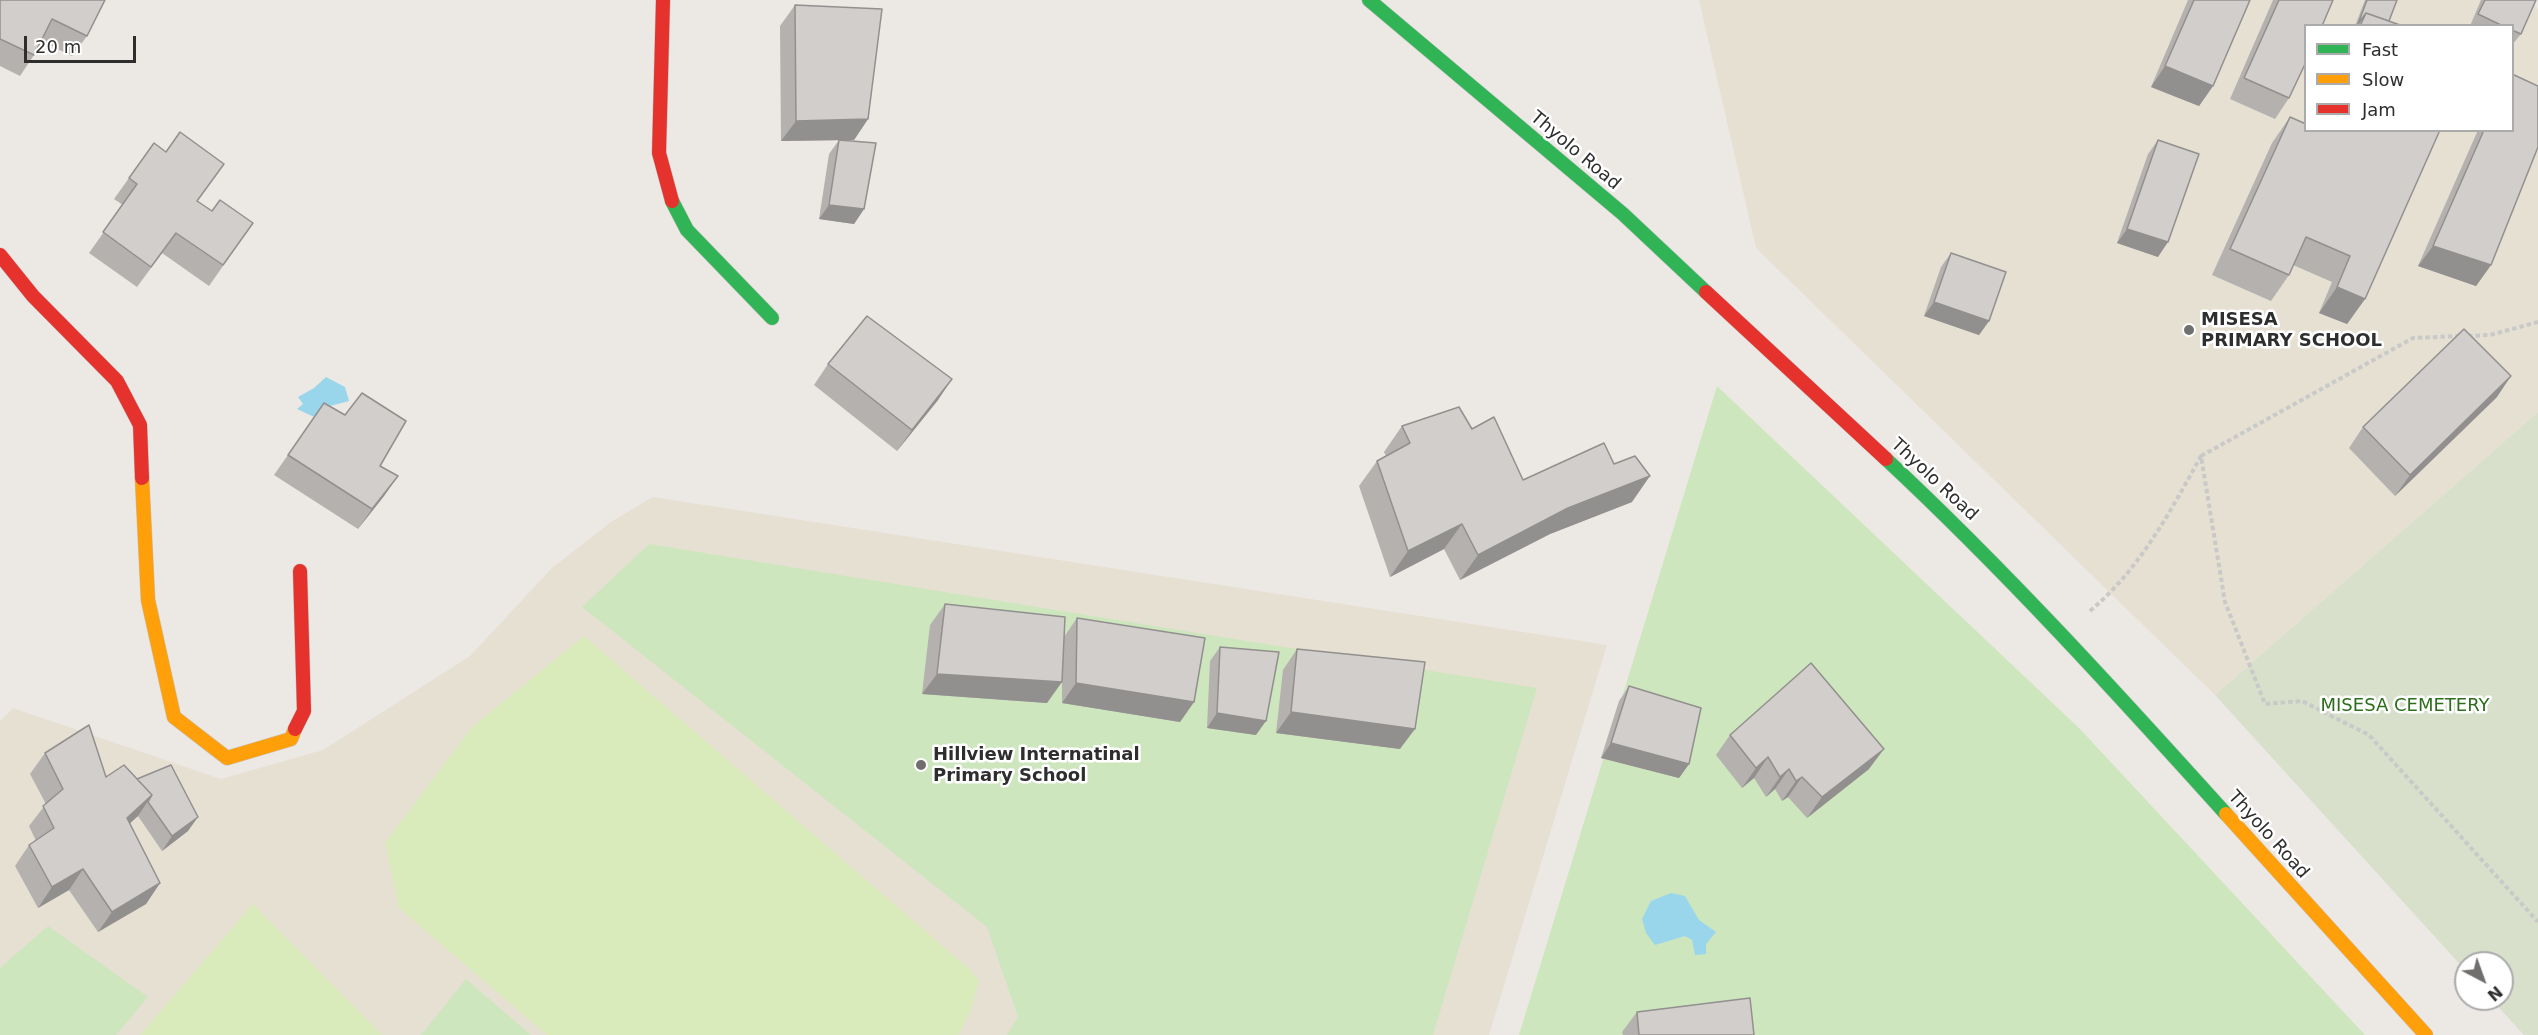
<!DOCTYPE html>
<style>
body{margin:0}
#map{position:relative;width:2538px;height:1035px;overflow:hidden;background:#ece8e4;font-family:"DejaVu Sans",sans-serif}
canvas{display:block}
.legend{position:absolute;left:2304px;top:24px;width:210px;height:108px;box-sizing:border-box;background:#fff;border:2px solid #ababab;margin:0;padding:8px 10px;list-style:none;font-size:18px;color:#2e2e2e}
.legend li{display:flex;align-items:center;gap:12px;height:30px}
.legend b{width:30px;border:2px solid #ababab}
.north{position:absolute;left:2454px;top:951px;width:60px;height:60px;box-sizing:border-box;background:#fff;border:2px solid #ababab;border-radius:50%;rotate:139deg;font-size:16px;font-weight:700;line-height:24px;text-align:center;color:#2e2e2e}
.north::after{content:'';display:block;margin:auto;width:21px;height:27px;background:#706f6e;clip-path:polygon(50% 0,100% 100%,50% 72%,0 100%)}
.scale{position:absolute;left:24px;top:36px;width:112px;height:27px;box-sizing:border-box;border:3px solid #2e2e2e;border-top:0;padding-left:8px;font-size:18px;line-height:21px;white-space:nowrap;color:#2e2e2e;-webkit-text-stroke:4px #fff;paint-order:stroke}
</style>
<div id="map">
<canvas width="2538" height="1035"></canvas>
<ul class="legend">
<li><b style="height:8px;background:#30b455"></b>Fast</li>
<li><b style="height:8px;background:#ff9f0a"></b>Slow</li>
<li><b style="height:8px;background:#e5322d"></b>Jam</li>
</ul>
<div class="north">N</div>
<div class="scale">20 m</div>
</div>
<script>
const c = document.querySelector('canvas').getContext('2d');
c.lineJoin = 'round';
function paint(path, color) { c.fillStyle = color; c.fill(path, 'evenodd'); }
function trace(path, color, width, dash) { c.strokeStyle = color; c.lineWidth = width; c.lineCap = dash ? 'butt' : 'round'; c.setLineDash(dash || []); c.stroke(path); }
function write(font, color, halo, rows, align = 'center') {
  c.font = font + ' "DejaVu Sans",sans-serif'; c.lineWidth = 5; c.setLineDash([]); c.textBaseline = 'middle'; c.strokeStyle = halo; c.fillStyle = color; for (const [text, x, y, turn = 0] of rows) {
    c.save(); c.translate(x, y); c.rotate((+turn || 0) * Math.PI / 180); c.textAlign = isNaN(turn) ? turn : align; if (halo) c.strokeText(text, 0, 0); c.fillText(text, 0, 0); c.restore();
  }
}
paint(new Path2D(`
 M 1699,0 L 2531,0 L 2538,9 L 2538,412 L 2215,695 L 1756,248 ZM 2306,26 L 2512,26 L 2512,130 L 2306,130 Z
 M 653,497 L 1607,645 L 1489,1035 L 0,1035 L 0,721 L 13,708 L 221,779 L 323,750 L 470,656 L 552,568 L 611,522 Z`), '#e6e0d3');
paint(new Path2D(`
 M 1717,386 L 2079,728 L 2365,1035 L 1519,1035 Z
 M 649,544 L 1537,688 L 1433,1035 L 1007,1035 L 1018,1017 L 987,927 L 582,607 Z
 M 48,926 L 148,997 L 116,1035 L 0,1035 L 0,968 Z
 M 466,979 L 531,1035 L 421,1035 Z`), '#cee6be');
paint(new Path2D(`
 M 2538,412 L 2538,1035 L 2524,1035 L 2491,999 L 2502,999 L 2502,963 L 2466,963 L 2466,971 L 2215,695 Z`), '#d8e0cc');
paint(new Path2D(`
 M 584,636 L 968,968 L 979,980 L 972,1007 L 959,1035 L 547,1035 L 399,908 L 385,843 L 472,727 Z
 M 253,904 L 382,1035 L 140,1035 Z`), '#d9eabb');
paint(new Path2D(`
 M 326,377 L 345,387 L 349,401 L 330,406 L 322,413 L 325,422 L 297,409 L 303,404 L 298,397 L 314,388 Z
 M 1671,893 L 1685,896 L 1699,920 L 1716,932 L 1706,944 L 1706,954 L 1695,955 L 1692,940 L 1685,936 L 1655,945 L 1646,933 L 1642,919 L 1651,901 Z`), '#99d6ec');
const fast = new Path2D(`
 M 1369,0 L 1623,214 L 1706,292
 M 672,201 L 687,230 L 772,318
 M 1886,459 C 2006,571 2116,692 2226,814`);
const slow = new Path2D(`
 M 142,478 L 148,600 L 174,717 L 227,758 L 291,739 L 295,729
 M 2226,814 L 2426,1035`);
const jam = new Path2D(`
 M 663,0 L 659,153 L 672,201
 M 0,255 L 33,296 L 117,381 L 140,425 L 142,478
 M 1706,292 L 1886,459
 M 295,729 L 304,711 L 300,571`);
trace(fast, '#c5c4c5', 15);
trace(slow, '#c5c4c5', 15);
trace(jam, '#c5c4c5', 15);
trace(new Path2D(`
 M 2468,336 L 2490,335 L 2538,322
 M 2201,456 L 2413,338 L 2461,336
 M 2090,611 C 2140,569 2170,512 2201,456 L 2225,602 L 2265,704 L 2302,701 L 2369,735 L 2538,922`), '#c9c9c8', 4, [4.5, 3]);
trace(fast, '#30b455', 14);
trace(slow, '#ff9f0a', 14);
trace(jam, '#e5322d', 14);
paint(new Path2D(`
 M 0,0 L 105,0 L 87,36 L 72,56 L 41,41 L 34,55 L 20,76 L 0,66 Z
 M 2188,0 L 2250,0 L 2213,86 L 2199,106 L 2151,87 Z
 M 2273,0 L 2333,0 L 2289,98 L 2275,119 L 2230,99 Z
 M 2365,0 L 2397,0 L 2389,21 L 2400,26 L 2355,26 Z
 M 2481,0 L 2536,0 L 2521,34 L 2512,45 L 2512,26 L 2470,26 Z
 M 795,5 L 868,119 L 854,140 L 845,140 L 864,209 L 854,224 L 819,219 L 829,154 L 839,140 L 781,141 L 780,26 Z
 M 2290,117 L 2306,124 L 2365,299 L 2347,324 L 2319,313 L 2332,282 L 2293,265 L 2289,275 L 2271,301 L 2212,275 L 2272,143 Z
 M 2478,130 L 2512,130 L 2491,265 L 2476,286 L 2418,266 Z
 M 2158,140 L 2158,257 L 2117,243 L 2148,154 Z
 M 154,143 L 198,201 L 212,211 L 253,223 L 209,286 L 162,253 L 137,287 L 89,253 L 123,205 L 114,199 Z
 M 1951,253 L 1989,321 L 1979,335 L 1924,316 L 1941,267 Z
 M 828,364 L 938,400 L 897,451 L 814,385 Z
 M 2497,397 L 2395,496 L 2349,448 L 2363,427 Z
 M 324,403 L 380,466 L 398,476 L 384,496 L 358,529 L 274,475 Z
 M 1402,426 L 1472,429 L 1523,480 L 1632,502 L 1550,534 L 1460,580 L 1444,549 L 1390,577 L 1359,486 L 1377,461 L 1386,456 L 1384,452 Z
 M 945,604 L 1064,637 L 1077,618 L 1194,702 L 1180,722 L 1062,703 L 1062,668 L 1047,703 L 922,694 L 930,625 Z
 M 1220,647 L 1256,735 L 1207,728 L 1210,661 Z
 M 1297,649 L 1400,749 L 1276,733 L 1283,670 Z
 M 1629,686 L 1689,764 L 1679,778 L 1601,758 L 1619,701 Z
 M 1730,735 L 1869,769 L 1807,818 L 1788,797 L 1782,801 L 1775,789 L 1766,797 L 1754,778 L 1742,788 L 1716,755 Z
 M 45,753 L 106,777 L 124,765 L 188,831 L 162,851 L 138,816 L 130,823 L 160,883 L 146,904 L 98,932 L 69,890 L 38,908 L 15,866 L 29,845 L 36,841 L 29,826 L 46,804 L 30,774 Z
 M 1637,1012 L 1754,1035 L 1623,1035 L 1622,1032 Z`), '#b4b1af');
paint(new Path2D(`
 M 2165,66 L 2213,86 L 2199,106 L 2151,87 Z
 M 868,119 L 854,140 L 781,141 L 796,121 Z
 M 829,205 L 864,209 L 854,224 L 819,219 Z
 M 2127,229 L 2168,242 L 2158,257 L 2117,243 Z
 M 2433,246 L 2491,265 L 2476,286 L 2418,266 Z
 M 2337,287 L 2365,299 L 2347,324 L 2319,313 Z
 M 1934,302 L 1989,321 L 1979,335 L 1924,316 Z
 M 2511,376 L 2497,397 L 2395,496 L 2410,475 Z
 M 952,379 L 938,400 L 897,451 L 912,430 Z
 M 398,476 L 384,496 L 358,529 L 372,509 Z
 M 1650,476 L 1632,502 L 1550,534 L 1460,580 L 1478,555 L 1568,508 Z
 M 1462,524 L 1444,549 L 1390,577 L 1408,551 Z
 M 937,674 L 1062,682 L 1047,703 L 922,694 Z
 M 1076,683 L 1194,702 L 1180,722 L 1062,703 Z
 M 1291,712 L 1415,729 L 1400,749 L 1276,733 Z
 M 1217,713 L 1266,721 L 1256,735 L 1207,728 Z
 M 1611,743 L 1689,764 L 1679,778 L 1601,758 Z
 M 1884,749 L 1869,769 L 1807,818 L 1822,797 Z
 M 1768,757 L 1754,778 L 1742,788 L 1756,768 Z
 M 1789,769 L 1775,789 L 1766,797 L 1780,777 Z
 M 1802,777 L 1788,797 L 1782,801 L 1796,781 Z
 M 152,795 L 138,816 L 113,839 L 127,818 Z
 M 198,817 L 188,831 L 162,851 L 172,836 Z
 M 83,869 L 69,890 L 38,908 L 52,887 Z
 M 160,883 L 146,904 L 98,932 L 112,912 Z`), '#92908e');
const building = new Path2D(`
 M 0,0 L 105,0 L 87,36 L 52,19 L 34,55 L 0,39 Z
 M 2194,0 L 2250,0 L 2213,86 L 2165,66 Z
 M 2279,0 L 2333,0 L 2322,26 L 2306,26 L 2306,62 L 2289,98 L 2244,78 Z
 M 2367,0 L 2397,0 L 2389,21 L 2366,13 L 2358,24 Z
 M 2485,0 L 2536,0 L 2521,34 L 2512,30 L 2512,26 L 2503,26 L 2478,14 Z
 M 795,5 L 882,9 L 868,119 L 796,121 Z
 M 2366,13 L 2400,25 L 2400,26 L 2360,26 Z
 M 2512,74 L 2538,86 L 2538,147 L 2491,265 L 2433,246 L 2484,130 L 2512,130 Z
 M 2290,117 L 2306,124 L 2306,130 L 2440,130 L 2365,299 L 2337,287 L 2350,256 L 2306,237 L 2289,275 L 2230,249 Z
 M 180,132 L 224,164 L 197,201 L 212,211 L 220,200 L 253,223 L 223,265 L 176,233 L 151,267 L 103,232 L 137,184 L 129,178 L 154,143 L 166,152 Z
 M 839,140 L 876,143 L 864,209 L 829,205 Z
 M 2158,140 L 2199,154 L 2168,242 L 2127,229 Z
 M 1951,253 L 2006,272 L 1989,321 L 1934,302 Z
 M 867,316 L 952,379 L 912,430 L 828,364 Z
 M 2464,329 L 2511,376 L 2410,475 L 2363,427 Z
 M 362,393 L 406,421 L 380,466 L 398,476 L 372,509 L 288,455 L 324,403 L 345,415 Z
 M 1459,407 L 1472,429 L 1494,417 L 1523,480 L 1604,443 L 1614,464 L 1635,456 L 1650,476 L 1568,508 L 1478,555 L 1462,524 L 1408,551 L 1377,461 L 1410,443 L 1402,426 Z
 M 945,604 L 1065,617 L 1062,682 L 937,674 Z
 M 1077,618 L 1205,638 L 1194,702 L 1076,683 Z
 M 1220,647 L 1279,652 L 1266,721 L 1217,713 Z
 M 1297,649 L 1425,662 L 1415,729 L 1291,712 Z
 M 1811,663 L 1884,749 L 1822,797 L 1802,777 L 1796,781 L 1789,769 L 1780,777 L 1768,757 L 1756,768 L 1730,735 Z
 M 1629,686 L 1701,708 L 1689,764 L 1611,743 Z
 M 89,725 L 106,777 L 124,765 L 152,795 L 127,818 L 160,883 L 112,912 L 83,869 L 52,887 L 29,845 L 54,828 L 43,806 L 63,789 L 45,753 Z
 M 171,765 L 198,817 L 172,836 L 148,802 L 152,795 L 137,779 Z
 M 1750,998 L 1754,1035 L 1639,1035 L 1637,1012 Z`);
paint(building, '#d1cecb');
trace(building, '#92908e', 1.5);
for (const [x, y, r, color] of [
 [2189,330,6,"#706f6e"],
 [921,765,6,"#706f6e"]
]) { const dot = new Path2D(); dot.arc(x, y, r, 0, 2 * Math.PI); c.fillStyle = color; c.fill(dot); trace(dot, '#fff', 2); }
write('18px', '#2e2e2e', '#fff', [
 ["Thyolo Road",1575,151,40],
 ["Thyolo Road",1934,480,43],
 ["Thyolo Road",2268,835,48]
]);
write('bold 18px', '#2e2e2e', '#fff', [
 ["MISESA",2201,320],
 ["PRIMARY SCHOOL",2201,341],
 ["Hillview Internatinal",933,755],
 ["Primary School",933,776]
], 'left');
write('18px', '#2c6e1b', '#fff', [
 ["MISESA CEMETERY",2405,706]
]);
</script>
